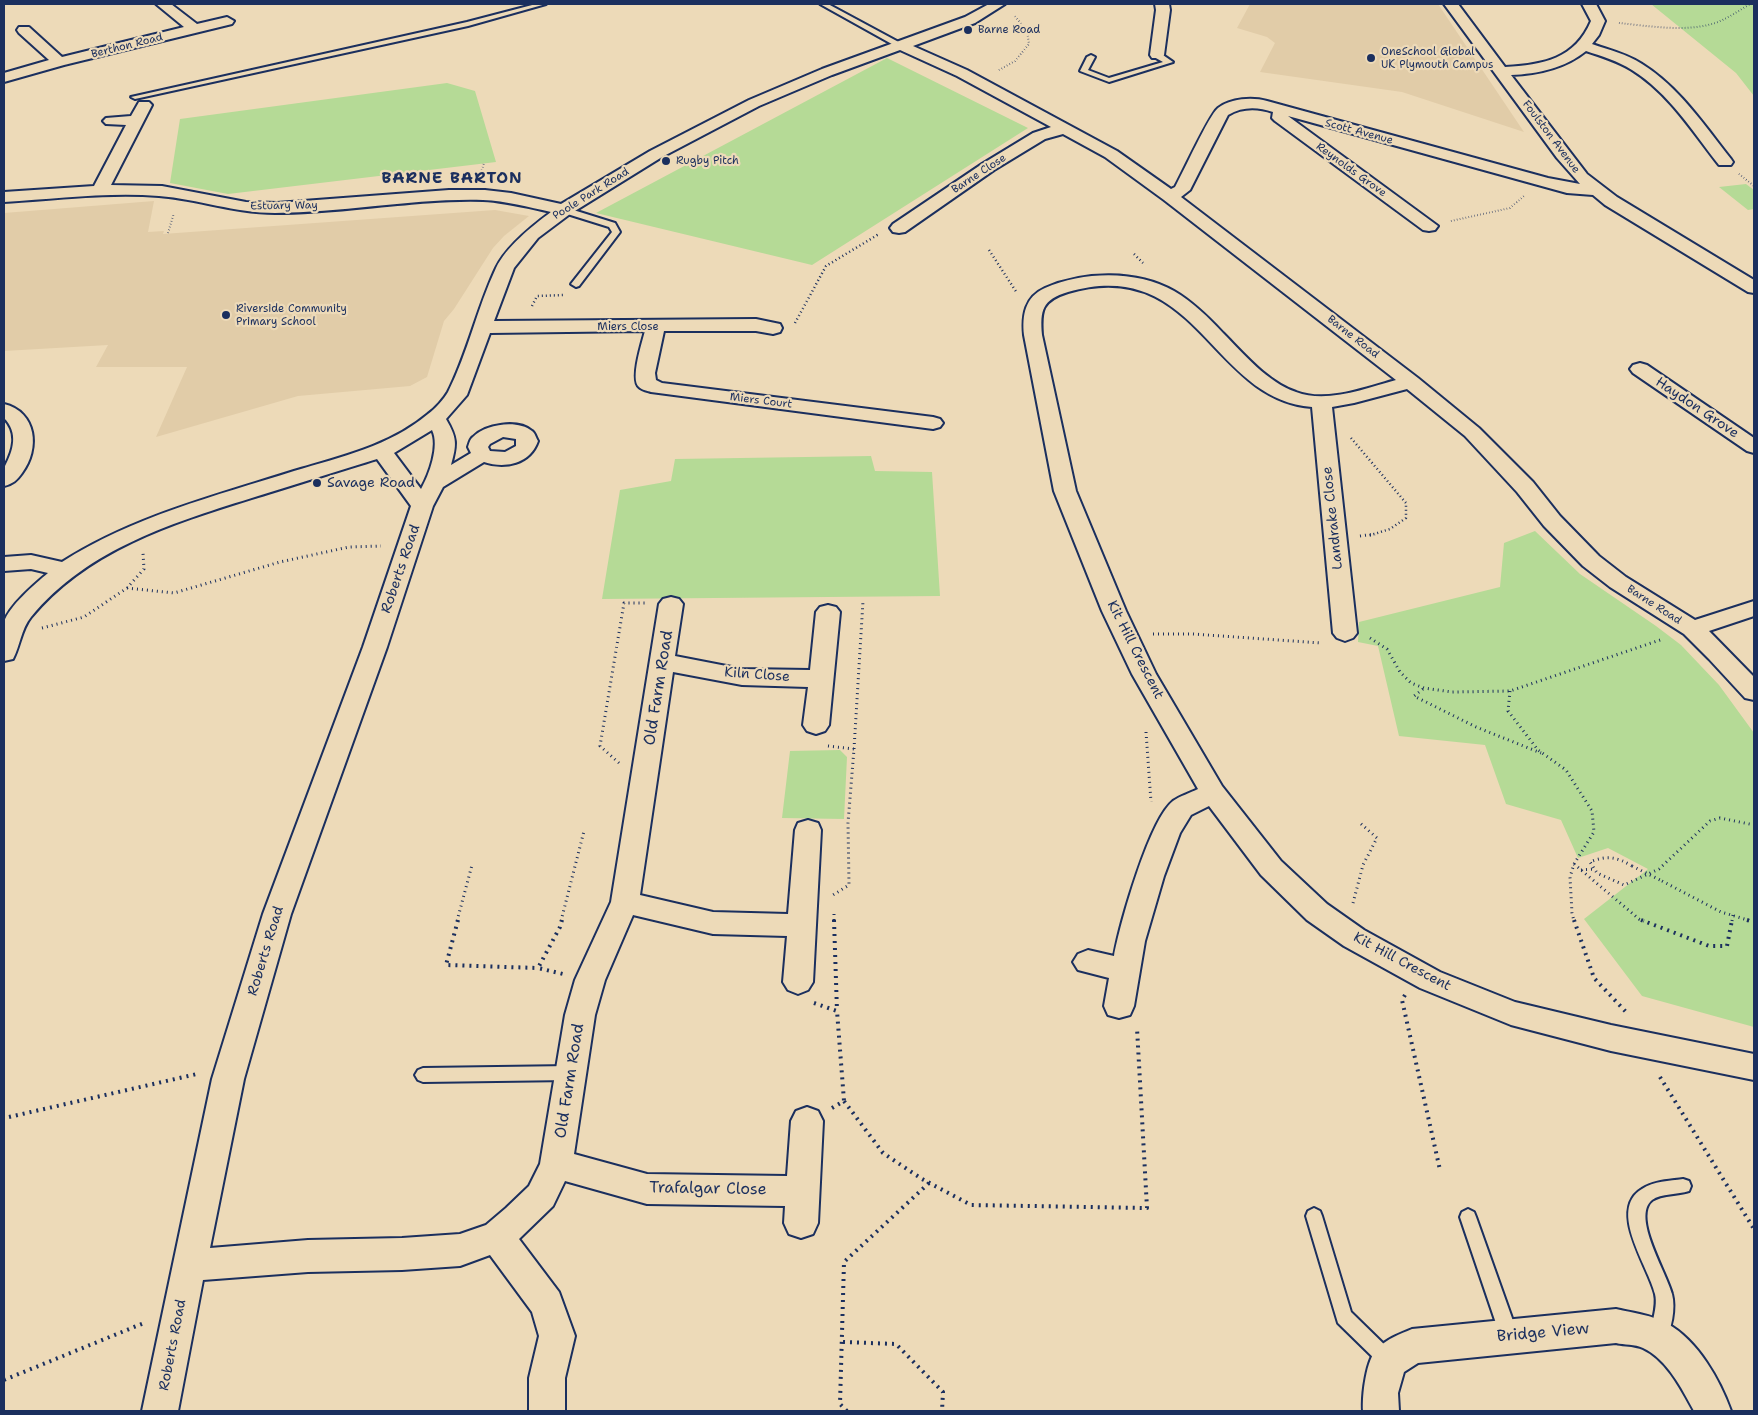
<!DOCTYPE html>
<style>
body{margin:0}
#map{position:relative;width:1758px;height:1415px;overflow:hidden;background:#eddab8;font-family:"Shantell Sans",sans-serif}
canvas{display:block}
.frame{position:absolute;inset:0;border:5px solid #1b2f5e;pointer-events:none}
</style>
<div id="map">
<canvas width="1758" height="1415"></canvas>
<div class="frame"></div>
</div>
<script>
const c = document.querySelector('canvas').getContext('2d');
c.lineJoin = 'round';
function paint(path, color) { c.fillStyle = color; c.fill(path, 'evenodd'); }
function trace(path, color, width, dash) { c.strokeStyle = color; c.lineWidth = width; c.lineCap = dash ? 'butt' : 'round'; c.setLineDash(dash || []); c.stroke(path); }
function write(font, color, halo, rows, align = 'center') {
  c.font = font + ' "Shantell Sans",sans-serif'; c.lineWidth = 4.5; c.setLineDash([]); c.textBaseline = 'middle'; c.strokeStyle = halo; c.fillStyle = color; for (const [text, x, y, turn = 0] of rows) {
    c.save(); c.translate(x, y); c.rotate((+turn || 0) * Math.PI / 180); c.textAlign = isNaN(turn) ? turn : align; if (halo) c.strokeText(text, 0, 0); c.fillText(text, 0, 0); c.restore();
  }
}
paint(new Path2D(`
 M 1250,4 L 1438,4 L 1524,132 L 1402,92 L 1260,72 L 1275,43 L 1267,37 L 1237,28 Z
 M 154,201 L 148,232 L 164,231 L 163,234 L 495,210 L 529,216 L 504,236 L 493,248 L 454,309 L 444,321 L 427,377 L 410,386 L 298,396 L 156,437 L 187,367 L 96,367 L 108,345 L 4,351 L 4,213 Z`), '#e1cca8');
paint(new Path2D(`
 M 1651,4 L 1754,4 L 1754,96 L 1736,73 Z
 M 887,58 L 1028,128 L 812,265 L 596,213 Z
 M 447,83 L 475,91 L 496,162 L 228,194 L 170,183 L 180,119 Z
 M 1746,184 L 1754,190 L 1754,209 L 1748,210 L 1719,187 Z
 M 871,456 L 875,471 L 932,472 L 940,596 L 602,599 L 620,490 L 671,481 L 675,459 Z
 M 1535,531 L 1580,574 L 1656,626 L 1681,645 L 1719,685 L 1754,733 L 1754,1027 L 1642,996 L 1584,919 L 1648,869 L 1608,848 L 1578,858 L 1561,820 L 1506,804 L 1485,745 L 1399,736 L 1378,646 L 1358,642 L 1359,622 L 1500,587 L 1504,543 Z
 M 840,750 L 847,757 L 844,819 L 782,818 L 790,751 Z`), '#b5da96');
const lane = new Path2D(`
 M 536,4 L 546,4 L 468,26 L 135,99 L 131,97 L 467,22 Z
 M 820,4 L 828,4 L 906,46 L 899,48 Z
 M 1154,53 L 1160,53 L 1173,62 L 1109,82 L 1080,71 L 1087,57 L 1091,55 L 1095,57 L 1088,70 L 1109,78 L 1163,62 L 1154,57 Z
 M 561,208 L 567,208 L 615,223 L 620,232 L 579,286 L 576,287 L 571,284 L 612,232 L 609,227 L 561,212 Z
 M 571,1066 L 576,1068 L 579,1073 L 576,1078 L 571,1080 L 423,1082 L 418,1080 L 415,1075 L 418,1070 L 423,1068 Z
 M 1683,1179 L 1689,1181 L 1691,1186 L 1689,1191 C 1678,1195 1661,1193 1652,1200 C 1631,1217 1667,1273 1672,1294 C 1676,1309 1671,1329 1665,1343 L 1659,1345 L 1653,1343 C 1647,1329 1659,1310 1655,1294 C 1649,1267 1607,1210 1642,1189 C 1654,1181 1669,1181 1683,1179 Z
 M 1314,1208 L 1320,1211 L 1322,1216 L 1351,1312 L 1394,1354 L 1397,1360 L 1394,1366 L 1388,1369 L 1382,1366 L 1338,1323 L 1306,1216 L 1308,1211 Z
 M 1468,1209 L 1474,1212 L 1476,1217 L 1518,1335 L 1515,1341 L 1509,1343 L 1503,1341 L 1500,1335 L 1460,1217 L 1462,1212 Z`);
const street = new Path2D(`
 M 156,4 L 171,4 L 197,24 L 227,17 L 234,21 L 232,24 L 64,65 L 4,82 L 4,73 L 49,60 L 19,33 L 17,30 L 19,27 L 29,27 L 62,57 L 184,27 Z
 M 989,4 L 1005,4 L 975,23 L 913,46 L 967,70 L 1117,151 L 1171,189 L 1175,187 C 1183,173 1209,115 1218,108 C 1231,98 1253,97 1267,101 L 1548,178 L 1580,184 L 1557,158 L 1444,4 L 1458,4 L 1505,67 C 1543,65 1575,59 1591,21 L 1582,4 L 1596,4 L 1605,21 L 1599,35 L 1592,44 C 1609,50 1627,54 1642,64 C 1679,87 1704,125 1731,159 L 1733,162 L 1731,165 L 1719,165 C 1693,132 1669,93 1632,70 C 1618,61 1601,56 1586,51 C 1565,68 1538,74 1511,75 L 1587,174 L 1617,197 L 1754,280 L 1754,293 L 1748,292 L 1605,205 L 1593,195 L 1567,193 L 1288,116 L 1438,226 L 1435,230 L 1429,231 L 1423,230 L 1275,121 L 1272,118 L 1273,112 C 1258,107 1243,106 1228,115 L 1190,190 L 1181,197 L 1418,378 L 1479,428 L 1533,482 L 1560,516 L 1599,556 L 1626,577 L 1695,620 L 1754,601 L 1754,616 L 1709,631 L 1754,677 L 1754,700 L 1745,698 L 1709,659 L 1684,634 L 1610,587 L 1583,566 L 1544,526 L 1517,492 L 1465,436 L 1407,389 L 1354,403 L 1332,407 L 1357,633 L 1353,638 L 1345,641 L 1337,638 L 1333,633 L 1312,407 C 1210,399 1198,254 1068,292 C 1042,300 1040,310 1042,335 L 1076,491 L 1126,611 L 1156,674 L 1222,786 L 1281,861 L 1327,904 L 1364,930 L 1440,972 L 1515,1002 L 1611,1025 L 1754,1054 L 1754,1080 L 1611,1051 L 1511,1025 L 1420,988 L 1344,946 L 1307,920 L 1261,875 L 1209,806 L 1191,815 L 1180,833 L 1164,876 L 1145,941 L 1134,1006 L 1130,1015 L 1119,1018 L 1108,1015 L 1104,1006 L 1109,978 L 1078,970 L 1073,962 L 1078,954 L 1088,950 L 1114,956 C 1120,924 1149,820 1173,801 C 1180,796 1190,793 1198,789 L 1132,674 L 1102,611 L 1054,491 L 1024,335 C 1022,315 1025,297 1045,288 C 1084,271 1137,270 1174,291 C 1193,302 1208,317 1223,333 C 1244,354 1267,382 1296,392 C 1327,404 1366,388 1396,380 L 1164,200 L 1105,157 L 1063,134 L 1045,139 L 994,170 L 905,232 L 899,233 L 893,232 L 890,228 L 893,224 L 982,164 L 1033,133 L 1051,127 L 957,76 L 900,50 L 832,75 L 759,106 L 662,157 L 570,214 L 538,238 L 514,268 L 494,321 L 756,319 L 780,324 L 782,328 L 780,332 L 773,334 L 756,331 L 664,331 L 655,373 L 656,380 L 662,383 L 933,417 L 940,419 L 943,423 L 940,427 L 933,429 L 651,392 C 648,391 642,390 639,387 C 630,380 642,342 645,331 L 490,333 L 467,395 L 446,419 C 457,438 457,444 451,465 L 471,453 L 468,447 C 469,444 470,439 473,437 C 485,424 518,419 532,431 C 535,433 536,438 538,441 C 530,464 505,469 484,462 L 443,487 L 433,506 L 387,647 L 291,914 L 244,1079 L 210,1248 L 308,1240 L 402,1238 L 460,1234 L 486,1225 L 506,1208 L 529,1186 L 540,1164 L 565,1015 L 575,980 L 611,902 L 659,604 L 663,599 L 671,597 L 679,599 L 683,604 L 675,656 L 742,669 L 810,670 L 816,612 L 820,607 L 828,605 L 836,607 L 840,612 L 829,725 L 825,731 L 816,734 L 807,731 L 803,725 L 808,687 L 742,685 L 673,672 L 640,895 L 713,912 L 788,914 L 795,830 L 798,823 L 808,820 L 818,823 L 821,830 L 813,982 L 808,990 L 798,994 L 788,990 L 783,982 L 787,936 L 713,934 L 633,915 L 605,980 L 595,1015 L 574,1154 L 647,1174 L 787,1176 L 791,1121 L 796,1111 L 807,1107 L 818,1111 L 823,1121 L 818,1223 L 813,1234 L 801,1238 L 789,1234 L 784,1223 L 785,1206 L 647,1204 L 565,1181 L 553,1206 L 519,1239 L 559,1292 L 575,1336 L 565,1378 L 565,1411 L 529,1411 L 529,1378 L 539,1336 L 532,1312 L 490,1255 L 460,1266 L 402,1270 L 308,1272 L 203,1280 L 178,1411 L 142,1411 L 212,1079 L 263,914 L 363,647 L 411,506 L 377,459 C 337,471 298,484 258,496 C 175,522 88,548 31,617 C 21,629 20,646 13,659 L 4,661 C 3,650 1,633 4,622 C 9,606 35,584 48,573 L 31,569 L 4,571 L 4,557 L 31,555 L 62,562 C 132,517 215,496 294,471 C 341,457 390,446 428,414 C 435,409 444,399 448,392 C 468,353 477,308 496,268 C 506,247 532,226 551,212 C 528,207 506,201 483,200 C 414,198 344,213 275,213 C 235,213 198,199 159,196 C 107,192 56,199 4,202 L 4,192 L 94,186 L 126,125 L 106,124 L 103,121 L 106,118 L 131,116 L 139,102 L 149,102 L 152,105 L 111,185 L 162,186 L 246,202 L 277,203 L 449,190 L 485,190 L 511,193 L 561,204 L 650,151 L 749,100 L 822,69 L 965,17 ZM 432,430 C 440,446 429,475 421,489 L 394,453 ZM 503,437 L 516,439 L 516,446 L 505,452 L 490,451 L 488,447 L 490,444 Z
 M 1155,4 L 1169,4 L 1170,10 L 1164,55 L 1162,58 L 1152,58 L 1150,55 L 1156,10 Z
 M 1640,363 L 1647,365 L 1754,438 L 1754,453 L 1747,451 L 1633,373 L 1630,369 L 1633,365 Z
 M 4,404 C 37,412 40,449 22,473 C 17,480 13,484 4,486 C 4,481 2,471 5,466 C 13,451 19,433 4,418 Z
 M 1616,1309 C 1634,1313 1652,1315 1668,1324 C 1698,1341 1720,1380 1731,1411 L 1694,1411 C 1682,1389 1667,1359 1643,1348 C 1635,1344 1624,1345 1616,1343 L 1418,1363 L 1404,1372 L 1398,1393 L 1399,1411 L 1363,1411 C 1362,1396 1366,1358 1378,1348 C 1387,1339 1400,1334 1412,1329 Z`);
trace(lane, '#1b2f5e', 4);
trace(street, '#1b2f5e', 4);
trace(new Path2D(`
 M 1619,23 C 1648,26 1684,32 1712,24 C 1726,20 1738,11 1750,4
 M 999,70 L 1015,61 L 1029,44 L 1027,31 L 1014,15
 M 1739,174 L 1754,186
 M 480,176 L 484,163
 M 1451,221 L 1510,208 L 1524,196
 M 168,233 L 174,213
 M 877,235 L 879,234`), '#1b2f5e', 2, [0.5, 2.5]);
trace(new Path2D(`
 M 989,250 L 1017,293
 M 1134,254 L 1143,263
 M 532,306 L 537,296 L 564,295
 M 795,323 L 826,266 L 879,234
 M 1351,438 L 1406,503 L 1406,518 L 1390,529 L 1368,536`), '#1b2f5e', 2.5, [1, 3]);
trace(new Path2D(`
 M 1360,536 L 1375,534
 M 127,588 L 174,593 L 280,562 L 349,547 L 381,546
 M 42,628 L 84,617 L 127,588 L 144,569 L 143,553
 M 1153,634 L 1193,634 L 1321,643
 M 1370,638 L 1387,649 L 1400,672 L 1411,683 L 1424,688 L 1452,692 L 1510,691 L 1663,639
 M 1423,689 L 1414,696 L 1476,727 L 1541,753
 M 1510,691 L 1508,711 L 1538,750 L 1566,770 L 1592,811 L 1594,832 L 1574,864 L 1570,877 L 1572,913 L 1574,921
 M 1146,732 L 1151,802
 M 828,746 L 854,749 L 848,823 L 849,885 L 833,895
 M 854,749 L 863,601
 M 619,763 L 600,746 L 624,603 L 645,603
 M 1574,864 L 1639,919 L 1644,921
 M 1632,866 C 1617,857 1607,855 1590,862 L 1597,873 L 1624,885 L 1659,869 L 1710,821 L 1720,818 L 1754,825
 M 1581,870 L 1594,869
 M 1662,881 L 1721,912 L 1751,921
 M 1353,903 L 1363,865 L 1377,838 L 1359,822
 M 834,914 L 834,921
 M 457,921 L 472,865
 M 561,921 L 584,831
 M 1732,921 L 1733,915`), '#1b2f5e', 3, [1, 4]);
trace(new Path2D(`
 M 458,920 L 446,965 L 538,968
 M 562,920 L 560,927 L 538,968 L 563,974
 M 834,920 L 837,1011
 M 1574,920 L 1594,978 L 1626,1012
 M 1641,920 L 1709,946 L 1727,946 L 1732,920
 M 1747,920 L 1754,922
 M 1405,995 L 1402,1000 L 1440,1170
 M 814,1003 L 837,1011 L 844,1101
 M 1660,1077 L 1754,1229
 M 832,1108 L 844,1101 L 883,1153 L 922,1179 L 971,1205 L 1147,1208 L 1137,1028
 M 9,1117 L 197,1074
 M 843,1342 L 896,1344 L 943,1392 L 942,1411
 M 4,1380 L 144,1323
 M 847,1411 L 840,1404 L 844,1262 L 929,1183`), '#1b2f5e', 4, [2, 5]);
paint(lane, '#eddab8');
paint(street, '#eddab8');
trace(new Path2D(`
 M 1632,866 L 1662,881`), '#1b2f5e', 3, [1, 4]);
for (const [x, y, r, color] of [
 [968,30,5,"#1b2f5e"],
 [1371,58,5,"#1b2f5e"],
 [666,161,5,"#1b2f5e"],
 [226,315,5,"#1b2f5e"],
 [317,483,5,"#1b2f5e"]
]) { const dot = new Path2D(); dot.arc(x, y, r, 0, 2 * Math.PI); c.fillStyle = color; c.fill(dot); trace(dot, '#eddab8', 2); }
write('11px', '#1b2f5e', '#eddab8', [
 ["Barne Road",978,30],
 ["OneSchool Global",1381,52],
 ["UK Plymouth Campus",1381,65],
 ["Rugby Pitch",676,161],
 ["Riverside Community",236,309],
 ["Primary School",236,322]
], 'left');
write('11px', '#1b2f5e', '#eddab8', [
 ["Berthon Road",127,46,-14],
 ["Scott Avenue",1359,132,15],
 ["Foulston Avenue",1551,137,53],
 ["Reynolds Grove",1351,170,36],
 ["Barne Close",979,174,-33],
 ["Poole Park Road",591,194,-32],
 ["Estuary Way",284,206,-1],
 ["Miers Close",628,327],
 ["Barne Road",1353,337,38],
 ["Miers Court",761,401,7],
 ["Barne Road",1654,605,33]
]);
write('14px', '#1b2f5e', '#eddab8', [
 ["Haydon Grove",1697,408,34],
 ["Landrake Close",1333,518,-96],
 ["Roberts Road",401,569,-71],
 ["Kit Hill Crescent",1135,650,63],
 ["Kiln Close",757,675,4],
 ["Roberts Road",266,951,-73],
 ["Kit Hill Crescent",1402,962,28],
 ["Roberts Road",173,1345,-79]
]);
write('14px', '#1b2f5e', '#eddab8', [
 ["Savage Road",327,483]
], 'left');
c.letterSpacing = '1px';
write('bold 16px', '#1b2f5e', '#eddab8', [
 ["BARNE BARTON",452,179]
]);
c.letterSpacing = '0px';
write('16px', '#1b2f5e', '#eddab8', [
 ["Old Farm Road",659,688,-81],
 ["Old Farm Road",570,1081,-81],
 ["Trafalgar Close",708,1189,1],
 ["Bridge View",1543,1333,-5]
]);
</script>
